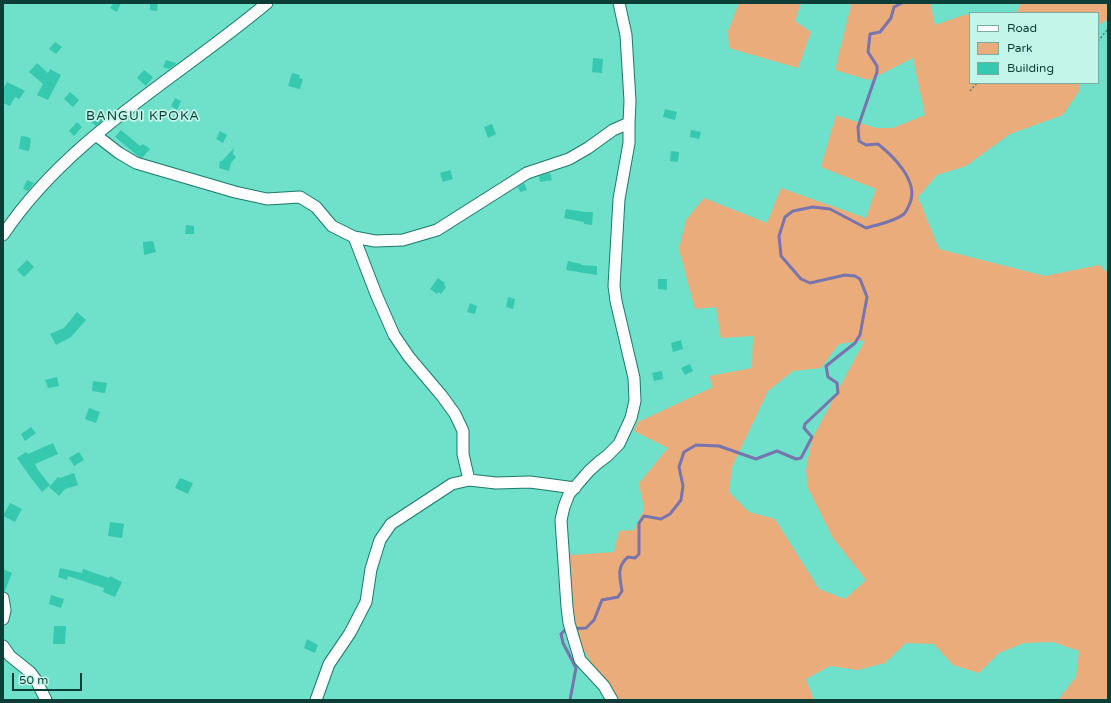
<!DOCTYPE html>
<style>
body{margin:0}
#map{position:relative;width:1111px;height:703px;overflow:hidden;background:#6fe0c9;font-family:"Varela Round",sans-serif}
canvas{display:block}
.frame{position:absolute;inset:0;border:4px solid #0b3e36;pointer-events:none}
.legend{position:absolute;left:969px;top:12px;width:130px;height:72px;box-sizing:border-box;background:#c3f6e9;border:1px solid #79aca1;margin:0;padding:5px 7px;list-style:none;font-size:12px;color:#0b3e36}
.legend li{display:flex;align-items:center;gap:8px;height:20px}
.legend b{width:20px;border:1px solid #79aca1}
.scale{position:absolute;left:12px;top:673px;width:70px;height:18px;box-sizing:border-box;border:2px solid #0b3e36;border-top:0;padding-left:5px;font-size:12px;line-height:14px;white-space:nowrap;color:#0b3e36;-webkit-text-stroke:3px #c3f6e9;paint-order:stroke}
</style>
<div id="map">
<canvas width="1111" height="703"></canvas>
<div class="frame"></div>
<ul class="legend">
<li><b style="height:5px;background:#fff"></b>Road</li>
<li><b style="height:11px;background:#ebac7c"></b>Park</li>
<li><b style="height:11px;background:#37c8b0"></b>Building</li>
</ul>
<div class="scale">50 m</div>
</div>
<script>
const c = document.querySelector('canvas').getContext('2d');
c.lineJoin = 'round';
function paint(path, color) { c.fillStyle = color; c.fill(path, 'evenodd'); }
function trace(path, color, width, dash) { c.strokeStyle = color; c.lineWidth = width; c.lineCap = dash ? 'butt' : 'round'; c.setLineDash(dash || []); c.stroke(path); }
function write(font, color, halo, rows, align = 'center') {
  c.font = font + ' "Varela Round",sans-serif'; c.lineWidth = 3.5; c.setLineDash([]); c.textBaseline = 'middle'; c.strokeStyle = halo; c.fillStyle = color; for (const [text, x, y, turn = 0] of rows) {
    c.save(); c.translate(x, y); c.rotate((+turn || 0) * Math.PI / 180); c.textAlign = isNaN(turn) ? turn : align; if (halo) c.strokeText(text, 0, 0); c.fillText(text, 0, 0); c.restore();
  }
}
paint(new Path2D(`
 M 739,3 L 801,3 L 795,21 L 811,32 L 798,68 L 729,48 L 728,31 Z
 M 845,3 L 930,3 L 935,25 L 967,14 L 970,16 L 970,83 L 1079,83 L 1079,91 L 1063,115 L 1010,134 L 966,166 L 937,175 L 918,197 L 939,249 L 1045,276 L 1099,265 L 1108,273 L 1108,700 L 1058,700 L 1076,677 L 1079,651 L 1053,642 L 1024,643 L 999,653 L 979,673 L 953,665 L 934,644 L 906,643 L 885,663 L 858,670 L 830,666 L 806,679 L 814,700 L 618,700 L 616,694 L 594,667 L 561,611 L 558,556 L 614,552 L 619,531 L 634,530 L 644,509 L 639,483 L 668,448 L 634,431 L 638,422 L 713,387 L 709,376 L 752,368 L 753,336 L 721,338 L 716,307 L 695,309 L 679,249 L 686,220 L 704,198 L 767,223 L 781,188 L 866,218 L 876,189 L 821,167 L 836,115 L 876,128 L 893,128 L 925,115 L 913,58 L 869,80 L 835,70 L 851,5 ZM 865,340 L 812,439 L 806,470 L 808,488 L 833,538 L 866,580 L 845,599 L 819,589 L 775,519 L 749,512 L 729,492 L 732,467 L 768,391 L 793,371 L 821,368 L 839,344 Z
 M 1021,3 L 1108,3 L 1108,20 L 1098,25 L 1098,13 L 1016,13 Z`), '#ebac7c');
trace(new Path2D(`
 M 570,700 L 576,668 L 563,643 L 561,634 L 566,629 L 586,628 L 594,620 L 602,600 L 618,597 L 622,591 C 620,577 616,567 628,557 L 635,558 L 639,554 L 639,523 L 644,516 L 661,519 L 670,514 L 681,500 L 683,486 L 679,467 L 684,452 L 696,445 L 719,446 L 756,459 L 777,451 L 796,459 L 801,458 L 812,437 L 804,428 L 805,424 L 838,393 L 837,383 L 828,377 L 826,366 L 855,343 L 860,335 L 867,297 L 860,279 L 855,276 L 845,275 L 810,283 L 801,279 L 781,256 L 779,236 L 785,217 L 793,211 L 813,207 L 830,209 L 866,228 C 879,224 894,222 904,214 C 907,211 908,207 910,203 C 919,181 893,156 878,144 L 866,145 L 859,141 L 858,127 L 877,72 L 877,66 L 868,52 L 870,34 L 880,32 L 891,18 L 894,7 L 902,3`), '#7874ad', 3);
paint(new Path2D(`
 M 113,3 L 121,3 L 117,12 L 110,8 Z
 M 150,3 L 158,3 L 157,11 L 150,10 Z
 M 55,42 L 62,47 L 56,54 L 49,49 Z
 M 593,58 L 603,59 L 602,73 L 592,72 Z
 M 166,60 L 176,63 L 175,65 L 169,69 L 163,67 Z
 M 37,63 L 48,73 L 50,69 L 61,75 L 48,100 L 37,95 L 43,84 L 29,72 Z
 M 144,70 L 153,77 L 146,86 L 137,78 Z
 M 292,73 L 300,75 L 299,78 L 303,79 L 300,89 L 288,86 Z
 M 7,82 L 25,91 L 19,99 L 15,97 L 10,106 L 3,103 L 3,89 Z
 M 70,92 L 79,100 L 73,107 L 64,99 Z
 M 175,98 L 181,101 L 177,110 L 171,106 Z
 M 665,109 L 677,112 L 675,120 L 663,117 Z
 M 95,113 L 103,120 L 96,126 L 89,120 Z
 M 77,122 L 82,127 L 74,136 L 69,131 Z
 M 492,124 L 496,134 L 488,138 L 484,127 Z
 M 121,130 L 140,146 L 143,144 L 150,149 L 142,158 L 138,156 L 115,137 Z
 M 691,130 L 701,132 L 699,139 L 690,137 Z
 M 220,131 L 227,135 L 223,143 L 216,139 Z
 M 21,136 L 28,137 L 31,139 L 29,151 L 19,149 Z
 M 234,148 L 233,154 L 236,157 L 231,163 L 229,171 L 219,168 L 220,161 L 222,161 Z
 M 671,151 L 679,152 L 678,162 L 670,161 Z
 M 450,170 L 453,179 L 443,182 L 440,173 Z
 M 550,173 L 552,180 L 540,182 L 539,176 Z
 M 27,180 L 34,183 L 28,191 L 23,189 Z
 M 524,183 L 527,190 L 520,192 L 518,187 Z
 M 566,209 L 585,212 L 593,212 L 592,225 L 584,224 L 584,222 L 564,218 Z
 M 186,225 L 194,226 L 194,234 L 185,234 Z
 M 153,241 L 156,252 L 144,255 L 143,242 Z
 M 27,260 L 34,267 L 24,277 L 17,270 Z
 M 568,261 L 581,264 L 581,265 L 597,266 L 597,275 L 566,270 Z
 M 438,278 L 445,283 L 444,285 L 446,287 L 441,294 L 438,292 L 437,294 L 430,289 Z
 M 658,279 L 667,279 L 667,290 L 658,289 Z
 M 508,297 L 515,299 L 513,309 L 506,307 Z
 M 470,303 L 477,306 L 475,314 L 467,312 Z
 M 77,312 L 86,320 L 71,337 L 56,345 L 50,334 L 64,328 Z
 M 681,340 L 683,349 L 673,352 L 671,343 Z
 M 690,364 L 693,371 L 685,375 L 681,368 Z
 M 662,371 L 663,379 L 654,381 L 652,373 Z
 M 57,377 L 59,386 L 48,388 L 45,380 Z
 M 93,381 L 107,383 L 105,393 L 92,391 Z
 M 89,408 L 100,412 L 96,423 L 85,419 Z
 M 31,427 L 36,433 L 25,441 L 21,434 Z
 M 53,443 L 58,454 L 35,464 L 38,470 L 50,485 L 42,492 L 31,478 L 17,458 L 26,452 L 28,454 Z
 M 79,452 L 84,460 L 74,466 L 69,458 Z
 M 74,473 L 78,485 L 65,489 L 59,496 L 49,487 L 58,477 L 60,478 Z
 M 180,478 L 193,483 L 188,494 L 175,488 Z
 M 10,503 L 22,509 L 15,522 L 3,516 Z
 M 110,522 L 124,524 L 122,538 L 108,536 Z
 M 60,568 L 82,573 L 83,569 L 109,578 L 110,576 L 122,582 L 115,597 L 103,592 L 104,588 L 68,576 L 67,580 L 58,577 Z
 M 3,569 L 12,573 L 5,591 L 3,591 Z
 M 51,595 L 64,599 L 61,608 L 49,604 Z
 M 54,626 L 66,626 L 65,644 L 53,644 Z
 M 307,639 L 318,645 L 315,653 L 304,648 Z`), '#37c8b0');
const minor = new Path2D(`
 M 97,136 L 119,153 L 136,163 L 235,192 L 267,199 L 300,197 L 316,207 L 332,226 L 354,237 L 375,241 L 403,240 L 437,230 L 527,173 L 569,159 L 588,148 L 613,130 L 629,123
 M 3,235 C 68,137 178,78 267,3
 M 354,237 L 376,294 L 394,335 L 409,357 L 442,396 L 455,414 L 463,431 L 463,454 L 469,480
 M 3,598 L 5,610 L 3,619
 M 3,646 L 10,656 L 30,672 L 36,680 L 46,700
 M 316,700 L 329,664 L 350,633 L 366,602 L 371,569 L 380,540 L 391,524 L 452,484 L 469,480 L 496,483 L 530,482 L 575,488
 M 612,700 L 604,686 L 580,660 L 569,623 L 567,607 L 561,520 L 564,507 L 569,494 L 589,471 L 599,462 L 607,456 L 619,444 L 631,418 L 635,401 L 634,378 L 616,301 L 614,286 L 619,199 L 629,143 L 629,123 L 630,101 L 626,35 L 619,3`);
trace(minor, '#1c796a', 13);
trace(new Path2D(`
 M 1098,41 L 1108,29
 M 970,91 L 977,83`), '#398879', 1.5, [2, 2]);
trace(minor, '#fff', 11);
c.letterSpacing = '1px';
write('13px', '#0b3e36', '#c3f6e9', [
 ["BANGUI KPOKA",143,117]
]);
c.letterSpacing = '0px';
</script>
